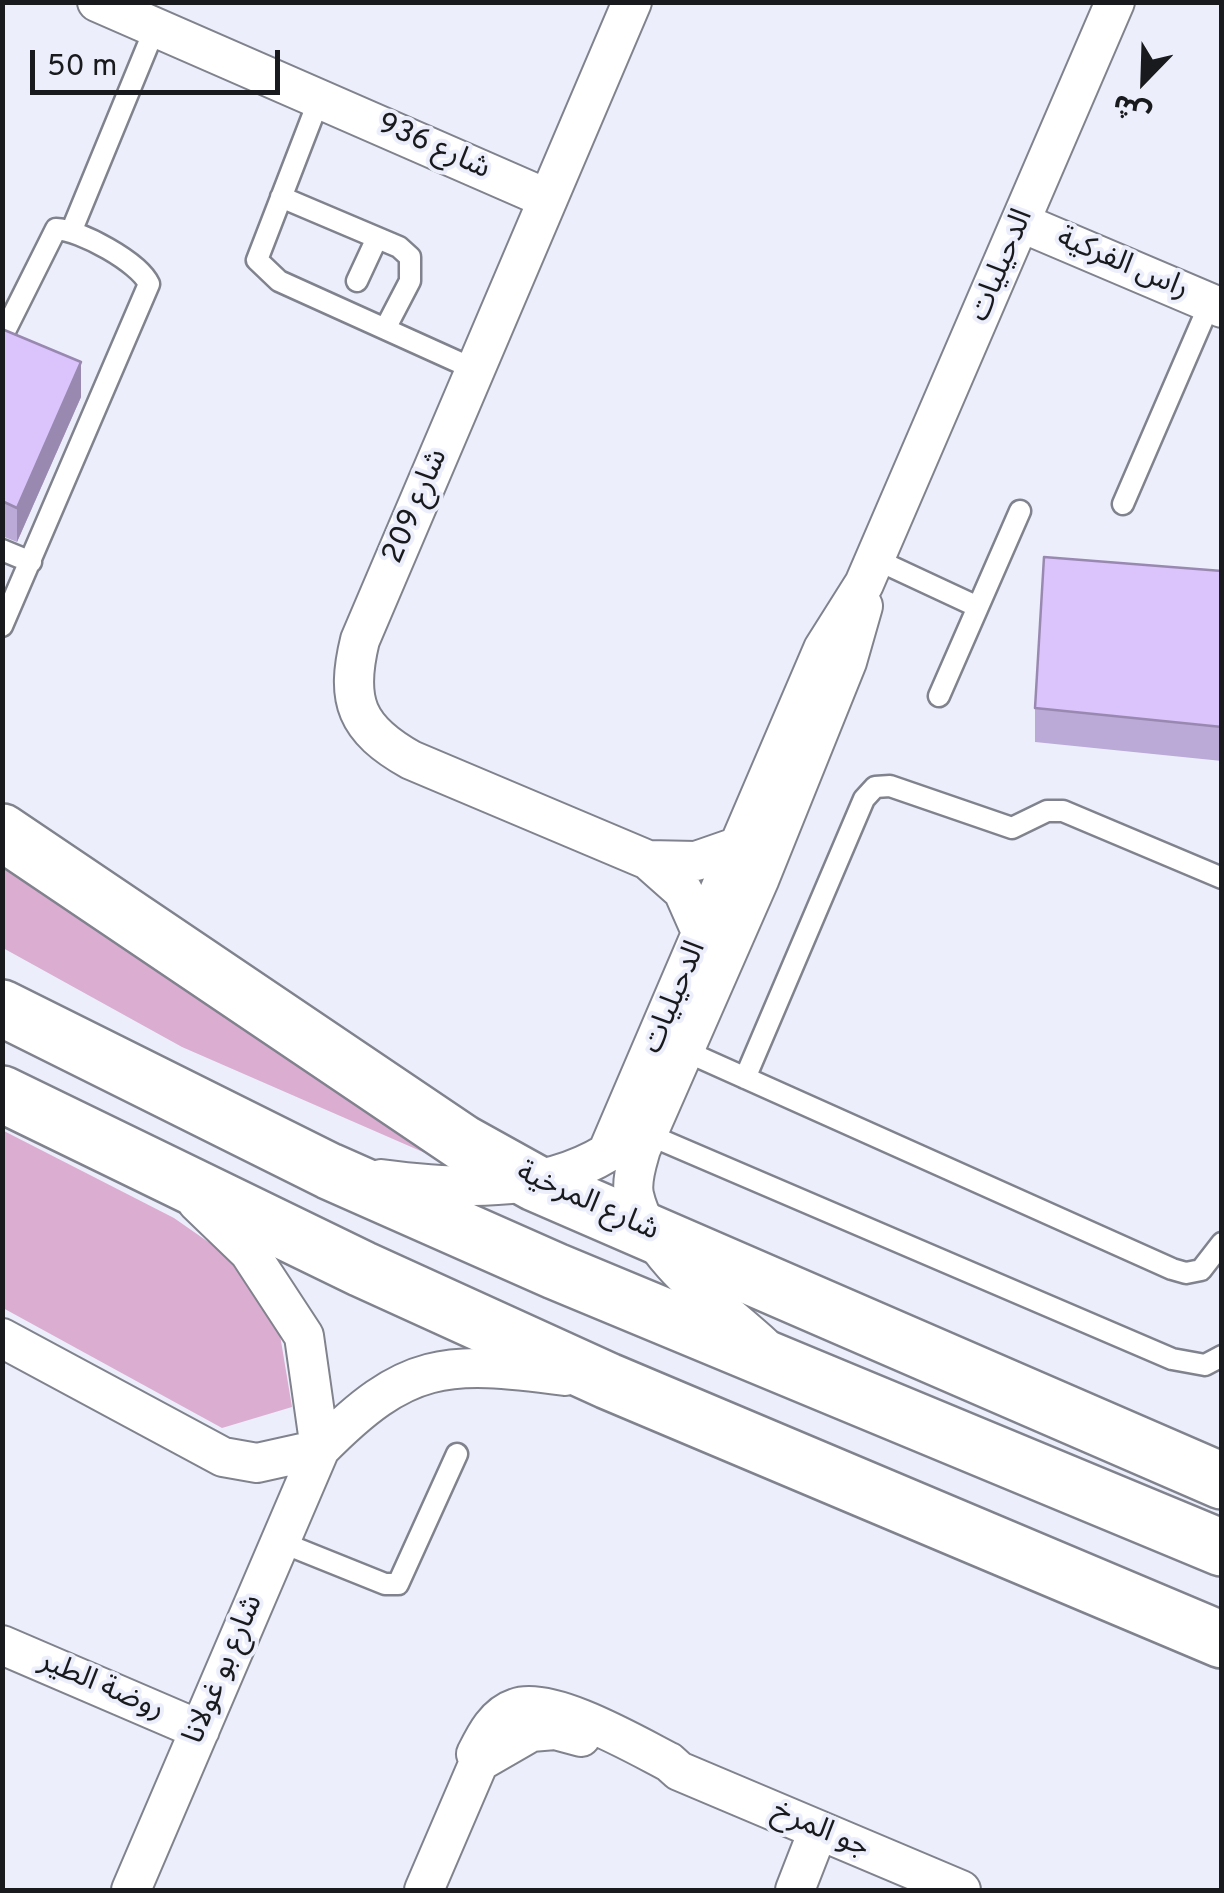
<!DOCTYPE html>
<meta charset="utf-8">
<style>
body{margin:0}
#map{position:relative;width:1224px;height:1893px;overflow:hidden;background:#eceffb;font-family:Overpass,"Noto Sans Arabic",sans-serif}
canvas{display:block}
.frame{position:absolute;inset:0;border:5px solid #191a1e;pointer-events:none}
.north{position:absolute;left:1094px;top:30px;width:100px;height:100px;-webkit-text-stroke:8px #eceffb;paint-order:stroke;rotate:203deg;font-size:28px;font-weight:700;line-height:40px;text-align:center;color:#191a1e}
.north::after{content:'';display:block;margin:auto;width:35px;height:45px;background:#191a1e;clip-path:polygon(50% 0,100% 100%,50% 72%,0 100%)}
.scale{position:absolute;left:30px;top:50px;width:250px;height:45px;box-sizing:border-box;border:5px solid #191a1e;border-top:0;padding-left:12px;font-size:30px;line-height:35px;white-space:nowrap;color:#191a1e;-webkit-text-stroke:8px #eceffb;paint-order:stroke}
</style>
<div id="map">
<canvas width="1224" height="1893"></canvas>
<div class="frame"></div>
<div class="north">ش</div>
<div class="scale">50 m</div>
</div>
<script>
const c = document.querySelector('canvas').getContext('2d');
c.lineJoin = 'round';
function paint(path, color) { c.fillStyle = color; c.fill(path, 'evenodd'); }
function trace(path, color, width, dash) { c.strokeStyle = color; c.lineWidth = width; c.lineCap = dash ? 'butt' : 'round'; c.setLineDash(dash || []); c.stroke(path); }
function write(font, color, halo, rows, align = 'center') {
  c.font = font + ' Overpass,"Noto Sans Arabic",sans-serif'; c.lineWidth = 8; c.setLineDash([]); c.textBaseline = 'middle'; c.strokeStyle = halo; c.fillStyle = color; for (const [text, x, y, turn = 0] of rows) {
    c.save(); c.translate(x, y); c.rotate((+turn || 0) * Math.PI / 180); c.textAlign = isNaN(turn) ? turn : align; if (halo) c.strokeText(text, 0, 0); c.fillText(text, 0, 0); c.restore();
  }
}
paint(new Path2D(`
 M 2,854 L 437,1139 L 432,1156 L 182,1047 L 3,948 Z
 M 2,1130 L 174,1218 L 227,1255 L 280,1335 L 292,1407 L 222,1428 L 3,1308 Z`), '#dbaed1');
const service = new Path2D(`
 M 320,97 L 257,260 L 279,281 L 476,370
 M 281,197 L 399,247 L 410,257 L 410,281 L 385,329
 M 71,232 L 155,28
 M 357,281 L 377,238
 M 2,337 L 56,229 C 80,230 139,262 149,284 L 2,626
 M 1123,504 L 1210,303
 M 2,550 L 31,562
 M 875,559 L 978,607
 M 939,696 L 1020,511
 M 683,1050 L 1172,1269 L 1186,1273 L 1201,1270 L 1222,1243
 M 745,1078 L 864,799 L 875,787 L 890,786 L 1012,828 L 1047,811 L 1063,811 L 1222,878
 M 647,1134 L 1172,1359 L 1205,1365 L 1222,1356
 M 278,1541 L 385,1584 L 398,1584 L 457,1454`);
const minor = new Path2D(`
 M 97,2 L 548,199
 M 632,2 L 360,640 C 345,701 356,729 411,760 L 648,860 L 683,891 L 702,934
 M 1022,223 L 1222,308
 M 648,860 L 696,861 L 742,845
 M 381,1179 C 456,1189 540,1194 607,1153 L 823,649 L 864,584 L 1115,2
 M 197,1202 L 249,1252 L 304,1336 L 320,1449
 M 2,1338 L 223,1457 L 257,1463 L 320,1449
 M 763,1346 C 718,1305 648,1257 634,1195 C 631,1180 637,1163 641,1149 L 760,878 L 847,662 L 863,606
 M 2,1645 L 200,1730
 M 479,1762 L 531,1732 L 555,1730 L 581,1737
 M 131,1890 L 320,1449 C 407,1361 444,1360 565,1376
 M 424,1890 L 479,1762 L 476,1754 C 485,1736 495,1715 516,1708 C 550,1695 636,1745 669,1762 L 679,1771 L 961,1890
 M 795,1890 L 818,1831`);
const secondary = new Path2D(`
 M 2,832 L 463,1143 L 535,1183 L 1222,1481`);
const trunk = new Path2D(`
 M 2,1008 L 329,1171 L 555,1271 L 1222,1548
 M 2,1094 L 362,1269 L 608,1381 L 1222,1640`);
trace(service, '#80838d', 25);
trace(minor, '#80838d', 42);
trace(secondary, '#80838d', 60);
trace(trunk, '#80838d', 60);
trace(service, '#fff', 20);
trace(minor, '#fff', 38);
trace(secondary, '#fff', 55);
trace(trunk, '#fff', 55);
paint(new Path2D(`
 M 2,329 L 81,397 L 17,542 L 2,536 Z
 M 1222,571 L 1222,761 L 1035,742 L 1035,708 Z`), '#bba9d8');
paint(new Path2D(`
 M 81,362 L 81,397 L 17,542 L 17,508 Z`), '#9989b0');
const building = new Path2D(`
 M 2,329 L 81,362 L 17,508 L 2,501 Z
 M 1044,557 L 1222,571 L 1222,727 L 1035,708 Z`);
paint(building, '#dac4fb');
trace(building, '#9989b0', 2.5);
write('30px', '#191a1e', '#eceffb', [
 ["شارع 936",433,148,24],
 ["راس الفركية",1122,265,23],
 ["الدحيليات",1003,266,-67],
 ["شارع 209",417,507,-67],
 ["الدحيليات",676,998,-67],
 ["شارع المرخية",587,1203,24],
 ["شارع بو غولانا",225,1670,-67],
 ["روضة الطير",101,1687,23],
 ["جو المرخ",820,1831,23]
]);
</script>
